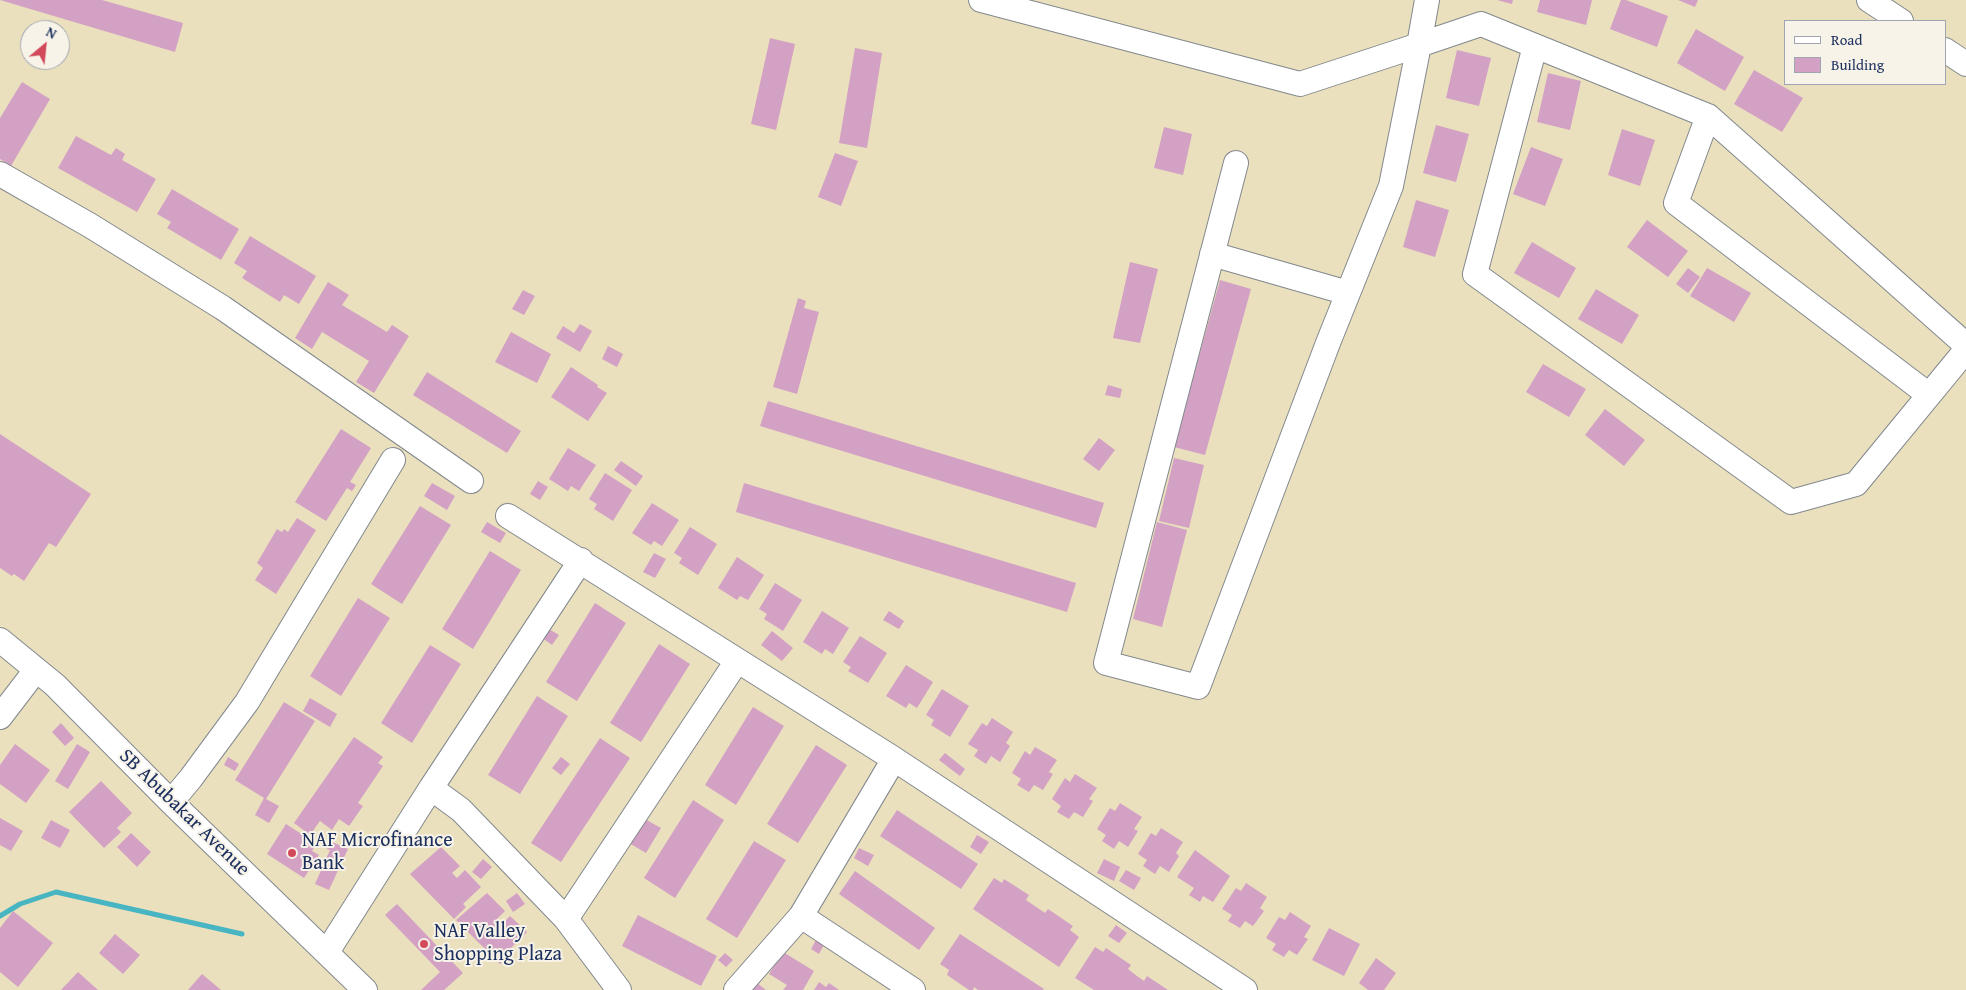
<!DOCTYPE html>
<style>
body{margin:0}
#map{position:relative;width:1966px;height:990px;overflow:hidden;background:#eae0bd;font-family:"Gentium Book Plus",serif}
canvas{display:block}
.legend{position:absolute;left:1784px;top:20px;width:162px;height:65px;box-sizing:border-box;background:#f7f3e8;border:1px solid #9fa5b1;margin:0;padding:6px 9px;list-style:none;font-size:15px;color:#1b2f5e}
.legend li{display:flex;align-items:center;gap:10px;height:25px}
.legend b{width:25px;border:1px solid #9fa5b1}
.north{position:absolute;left:20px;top:20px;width:50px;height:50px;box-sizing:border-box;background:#f7f3e8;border:1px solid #9fa5b1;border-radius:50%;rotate:28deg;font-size:14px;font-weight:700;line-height:20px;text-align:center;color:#1b2f5e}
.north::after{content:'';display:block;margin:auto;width:18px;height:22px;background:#d1495b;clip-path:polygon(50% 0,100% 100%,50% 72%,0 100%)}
</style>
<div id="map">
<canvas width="1966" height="990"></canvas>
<ul class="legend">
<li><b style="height:6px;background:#fff"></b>Road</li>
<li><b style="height:14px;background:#d3a1c4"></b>Building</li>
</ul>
<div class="north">N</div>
</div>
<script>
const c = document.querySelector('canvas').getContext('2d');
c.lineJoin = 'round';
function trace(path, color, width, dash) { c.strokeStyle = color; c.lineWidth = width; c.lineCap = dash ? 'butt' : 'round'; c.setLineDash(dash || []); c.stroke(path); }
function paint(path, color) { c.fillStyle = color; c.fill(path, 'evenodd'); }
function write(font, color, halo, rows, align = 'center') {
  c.font = font + ' "Gentium Book Plus",serif'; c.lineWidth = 4; c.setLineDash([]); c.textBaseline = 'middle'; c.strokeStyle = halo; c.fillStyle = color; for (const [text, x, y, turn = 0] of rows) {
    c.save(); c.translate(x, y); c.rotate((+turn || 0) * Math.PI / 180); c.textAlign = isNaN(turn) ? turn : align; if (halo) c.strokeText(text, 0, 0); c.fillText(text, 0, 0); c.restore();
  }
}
trace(new Path2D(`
 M 0,916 L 20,904 L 56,892 L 242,934`), '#47b5c2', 5);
paint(new Path2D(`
 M 0,0 L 102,0 L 183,23 L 175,52 Z
 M 1497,0 L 1513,0 L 1512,4 Z
 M 1540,0 L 1592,0 L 1586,25 L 1537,12 Z
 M 1621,0 L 1626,0 L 1668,16 L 1657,47 L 1610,29 Z
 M 1678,0 L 1698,0 L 1695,7 Z
 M 1696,29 L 1744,57 L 1725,91 L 1677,63 Z
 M 770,38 L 795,44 L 776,130 L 751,124 Z
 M 855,48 L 882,53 L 867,148 L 839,143 Z
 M 1457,50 L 1491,58 L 1479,106 L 1446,98 Z
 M 1754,70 L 1803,98 L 1782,132 L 1734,104 Z
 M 1548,73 L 1581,81 L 1570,130 L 1537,122 Z
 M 22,82 L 50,99 L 11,166 L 0,159 L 0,118 Z
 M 1436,125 L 1469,134 L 1456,182 L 1423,173 Z
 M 1164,127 L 1192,134 L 1183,175 L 1154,168 Z
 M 1622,129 L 1655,140 L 1640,186 L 1608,175 Z
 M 76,136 L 111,155 L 116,148 L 125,154 L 122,160 L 156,179 L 137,212 L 58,168 Z
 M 1531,147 L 1563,159 L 1545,206 L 1513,194 Z
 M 835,153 L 858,161 L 841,206 L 818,197 Z
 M 172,189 L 239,229 L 221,260 L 167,228 L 171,222 L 157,214 Z
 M 1416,200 L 1449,210 L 1435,257 L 1403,247 Z
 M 1647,220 L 1688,251 L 1668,277 L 1627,247 Z
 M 250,236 L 316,276 L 299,304 L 284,295 L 280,302 L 242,278 L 247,271 L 234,263 Z
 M 1532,242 L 1576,268 L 1559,298 L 1514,273 Z
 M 1130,262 L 1158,269 L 1140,343 L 1113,338 Z
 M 1688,268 L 1700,277 L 1688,293 L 1676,284 Z
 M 1707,268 L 1751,293 L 1734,322 L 1690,296 Z
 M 1220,280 L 1251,289 L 1205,455 L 1174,447 Z
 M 328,282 L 349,295 L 342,305 L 387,332 L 392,325 L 409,336 L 374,393 L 356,382 L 369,361 L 322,332 L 312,349 L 295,338 Z
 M 1596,289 L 1639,315 L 1622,344 L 1578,319 Z
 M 523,290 L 535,296 L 524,315 L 512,309 Z
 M 798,298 L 806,301 L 804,308 L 819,312 L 797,394 L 773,387 Z
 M 580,324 L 592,331 L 580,352 L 556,338 L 563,326 L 574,333 Z
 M 511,332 L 551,354 L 537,383 L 495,362 Z
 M 608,346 L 623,354 L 617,367 L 602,359 Z
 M 1543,364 L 1586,389 L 1569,417 L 1526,392 Z
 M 571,367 L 598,385 L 597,387 L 607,393 L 588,421 L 551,397 Z
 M 427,372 L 521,431 L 507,453 L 413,395 Z
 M 1108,385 L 1122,389 L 1120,398 L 1105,395 Z
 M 768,401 L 1104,503 L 1096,528 L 760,426 Z
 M 1605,409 L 1645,440 L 1624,466 L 1585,435 Z
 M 341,429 L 371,448 L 350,482 L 356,485 L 352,491 L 347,488 L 326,521 L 295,502 Z
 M 0,434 L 91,494 L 56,547 L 49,543 L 24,581 L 14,574 L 12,576 L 0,568 Z
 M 1099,438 L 1115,450 L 1099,471 L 1083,459 Z
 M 568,448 L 596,465 L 579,491 L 571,486 L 568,491 L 549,479 Z
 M 1174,458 L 1204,465 L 1189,528 L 1159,521 Z
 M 621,461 L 643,476 L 636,486 L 614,470 Z
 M 605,473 L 632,490 L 613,521 L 594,509 L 597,504 L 589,499 Z
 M 538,481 L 548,487 L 540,500 L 530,494 Z
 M 432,483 L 455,496 L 447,510 L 424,496 Z
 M 744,483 L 1076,583 L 1067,612 L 736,512 Z
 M 652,503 L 679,520 L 662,546 L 654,541 L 651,545 L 632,533 Z
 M 420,506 L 451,525 L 402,604 L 371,584 Z
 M 297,518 L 316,530 L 276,594 L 255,580 L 263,568 L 257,563 L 277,529 L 282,532 L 284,529 L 288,532 Z
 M 487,522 L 506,533 L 500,543 L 481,532 Z
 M 1157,522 L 1187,530 L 1162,627 L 1133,619 Z
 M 690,527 L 717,544 L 698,575 L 679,563 L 682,558 L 674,553 Z
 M 490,551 L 521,570 L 473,649 L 442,629 Z
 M 654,553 L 666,559 L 655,578 L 643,572 Z
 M 737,557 L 764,575 L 748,600 L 740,596 L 737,600 L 718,588 Z
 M 775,583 L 802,600 L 783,631 L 764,619 L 767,614 L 759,609 Z
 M 358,598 L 390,618 L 341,696 L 310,676 Z
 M 595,603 L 626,623 L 577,701 L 546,682 Z
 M 822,611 L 849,628 L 833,654 L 825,649 L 822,654 L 803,642 Z
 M 889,611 L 904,621 L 899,629 L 883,620 Z
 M 547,628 L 559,635 L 552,645 L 541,637 Z
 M 772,631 L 793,648 L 782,661 L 761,645 Z
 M 860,636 L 887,653 L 868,683 L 848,671 L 851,667 L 843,662 Z
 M 659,644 L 690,664 L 641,742 L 610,723 Z
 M 430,645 L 461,664 L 412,743 L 381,723 Z
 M 906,665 L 933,682 L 917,708 L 909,703 L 906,708 L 886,696 Z
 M 942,689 L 969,706 L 950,737 L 931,725 L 934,720 L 926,715 Z
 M 537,696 L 568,716 L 520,794 L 488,775 Z
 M 310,698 L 337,714 L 330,727 L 303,711 Z
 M 284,702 L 315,721 L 266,799 L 279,806 L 269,823 L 255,815 L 264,798 L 235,780 Z
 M 753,707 L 784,726 L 736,805 L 705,785 Z
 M 992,718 L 1013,732 L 1006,743 L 1010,746 L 1000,762 L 991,756 L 986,764 L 974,756 L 978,750 L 968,744 L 982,723 L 987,726 Z
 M 61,723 L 74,738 L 65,746 L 52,732 Z
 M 354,737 L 383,757 L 378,763 L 383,766 L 358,803 L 363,806 L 349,826 L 339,819 L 332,830 L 320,821 L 310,835 L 294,823 Z
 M 600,738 L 630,758 L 561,862 L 531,843 Z
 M 15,744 L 50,770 L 26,803 L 0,784 L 0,765 Z
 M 77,744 L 90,752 L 68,789 L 55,781 Z
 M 816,745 L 847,765 L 798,843 L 767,824 Z
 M 1035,747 L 1057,760 L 1049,772 L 1053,774 L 1043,790 L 1034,785 L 1029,792 L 1017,785 L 1021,779 L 1012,773 L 1025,751 L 1030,755 Z
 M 945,753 L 965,769 L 960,776 L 939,760 Z
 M 228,757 L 239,764 L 235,771 L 224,765 Z
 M 561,757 L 570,764 L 561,775 L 552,768 Z
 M 1075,774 L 1097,788 L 1089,799 L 1093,801 L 1083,817 L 1074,812 L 1069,819 L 1057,812 L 1061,806 L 1052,799 L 1065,778 L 1070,782 Z
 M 101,781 L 132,813 L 117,828 L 121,832 L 104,848 L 69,812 Z
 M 693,800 L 724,820 L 675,898 L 644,878 Z
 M 1120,803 L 1142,817 L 1134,829 L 1138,831 L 1128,847 L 1119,841 L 1114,849 L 1102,841 L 1106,835 L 1097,829 L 1110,808 L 1115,811 Z
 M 897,810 L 978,864 L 961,889 L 880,836 Z
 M 0,818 L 23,831 L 11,851 L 0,845 Z
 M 643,818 L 661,828 L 646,853 L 629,843 Z
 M 51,820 L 70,830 L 60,848 L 41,838 Z
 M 286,824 L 317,844 L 312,851 L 319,855 L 304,878 L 267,854 Z
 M 1161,828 L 1183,842 L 1176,853 L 1179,856 L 1169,872 L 1160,866 L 1155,874 L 1143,866 L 1147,860 L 1138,854 L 1151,833 L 1156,836 Z
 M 131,833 L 151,852 L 137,867 L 117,847 Z
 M 977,835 L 989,842 L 981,854 L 970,847 Z
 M 330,841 L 348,849 L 329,890 L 315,884 L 330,850 L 327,849 Z
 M 754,841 L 786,860 L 737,938 L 706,919 Z
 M 441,847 L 460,866 L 452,873 L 457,878 L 465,870 L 481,887 L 463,904 L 466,907 L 454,919 L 410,874 Z
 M 859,848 L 874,855 L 868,866 L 854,858 Z
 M 1195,850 L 1230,876 L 1213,902 L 1203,896 L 1200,902 L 1189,895 L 1194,888 L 1177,877 Z
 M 483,859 L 492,867 L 481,879 L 472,872 Z
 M 1104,859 L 1120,867 L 1114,881 L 1097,873 Z
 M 1126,870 L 1141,878 L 1134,890 L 1119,881 Z
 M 855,871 L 935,928 L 919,950 L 839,894 Z
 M 994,878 L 1002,883 L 1004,879 L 1029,895 L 1026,900 L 1045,913 L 1048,909 L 1073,926 L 1070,930 L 1079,937 L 1059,967 L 973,909 Z
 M 1246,883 L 1267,897 L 1260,908 L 1264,911 L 1253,926 L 1245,921 L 1240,928 L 1228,921 L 1232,915 L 1222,909 L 1236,888 L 1241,891 Z
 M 487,893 L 505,911 L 497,919 L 502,924 L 510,916 L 527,932 L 509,950 L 511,953 L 500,964 L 456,920 Z
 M 517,893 L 525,904 L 513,912 L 506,901 Z
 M 397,904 L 463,973 L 444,990 L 421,990 L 440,972 L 385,915 Z
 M 13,911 L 53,943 L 18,987 L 0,972 L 0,928 Z
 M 1290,912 L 1311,926 L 1304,937 L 1308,939 L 1297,955 L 1289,950 L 1284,957 L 1272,950 L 1276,944 L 1266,938 L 1279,917 L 1285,920 Z
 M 638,915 L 717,956 L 701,986 L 622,946 Z
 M 1116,925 L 1127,933 L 1119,943 L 1108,936 Z
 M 1329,928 L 1360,944 L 1344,976 L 1312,960 Z
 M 115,934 L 140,955 L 123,974 L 99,953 Z
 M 960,934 L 1044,989 L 1043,990 L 978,990 L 974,987 L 973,990 L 969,990 L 947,975 L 949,970 L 940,964 Z
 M 817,938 L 825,943 L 819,954 L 811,949 Z
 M 1095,947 L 1103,952 L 1106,948 L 1131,965 L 1128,969 L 1137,976 L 1144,981 L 1147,976 L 1168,990 L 1094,990 L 1075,978 Z
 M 783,952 L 814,971 L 803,990 L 783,990 L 787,985 L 769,974 Z
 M 725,953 L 733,960 L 726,967 L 718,960 Z
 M 1376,958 L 1396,973 L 1384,990 L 1368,990 L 1359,983 Z
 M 78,972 L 98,990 L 61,990 Z
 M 202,974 L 221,990 L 188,990 Z
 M 819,982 L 826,987 L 829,983 L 839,990 L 814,990 Z
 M 757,983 L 766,990 L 752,990 Z`), '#d3a1c4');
const minor = new Path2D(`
 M 981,0 L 1300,84 L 1419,45 L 1427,0
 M 1869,0 L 1901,21
 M 1535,46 L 1475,274 L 1791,502 L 1856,484 L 1966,350
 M 1945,50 L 1966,64
 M 1708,116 L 1676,203 L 1929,395
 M 1236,163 L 1106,663 L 1198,687 L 1328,343 L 1391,186 L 1419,45 L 1481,24 L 1708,116 L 1966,345
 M 0,174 L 91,226 L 223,308 L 471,481
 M 1212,254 L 1348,293
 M 508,516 L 894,759 L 801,916 L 736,990
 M 0,640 L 55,685 L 171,802 L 365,990
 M 0,717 L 36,670
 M 894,759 L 1245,990
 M 431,788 L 581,560
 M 171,802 L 191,778 L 247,702 L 393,460
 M 801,916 L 913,990
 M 566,919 L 737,661
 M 327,952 L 431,788 L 461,810 L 566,919 L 619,990`);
trace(minor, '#82888e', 26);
trace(minor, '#fff', 24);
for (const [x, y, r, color] of [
 [292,853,5,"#d1495b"],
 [424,944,5,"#d1495b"]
]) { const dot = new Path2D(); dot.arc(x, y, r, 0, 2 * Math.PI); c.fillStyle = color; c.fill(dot); trace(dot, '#f7f3e8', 2); }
write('20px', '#1b2f5e', '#f7f3e8', [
 ["SB Abubakar Avenue",184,813,44]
]);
write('20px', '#1b2f5e', '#f7f3e8', [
 ["NAF Microfinance",302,841],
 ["Bank",302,864],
 ["NAF Valley",434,932],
 ["Shopping Plaza",434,955]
], 'left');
</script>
